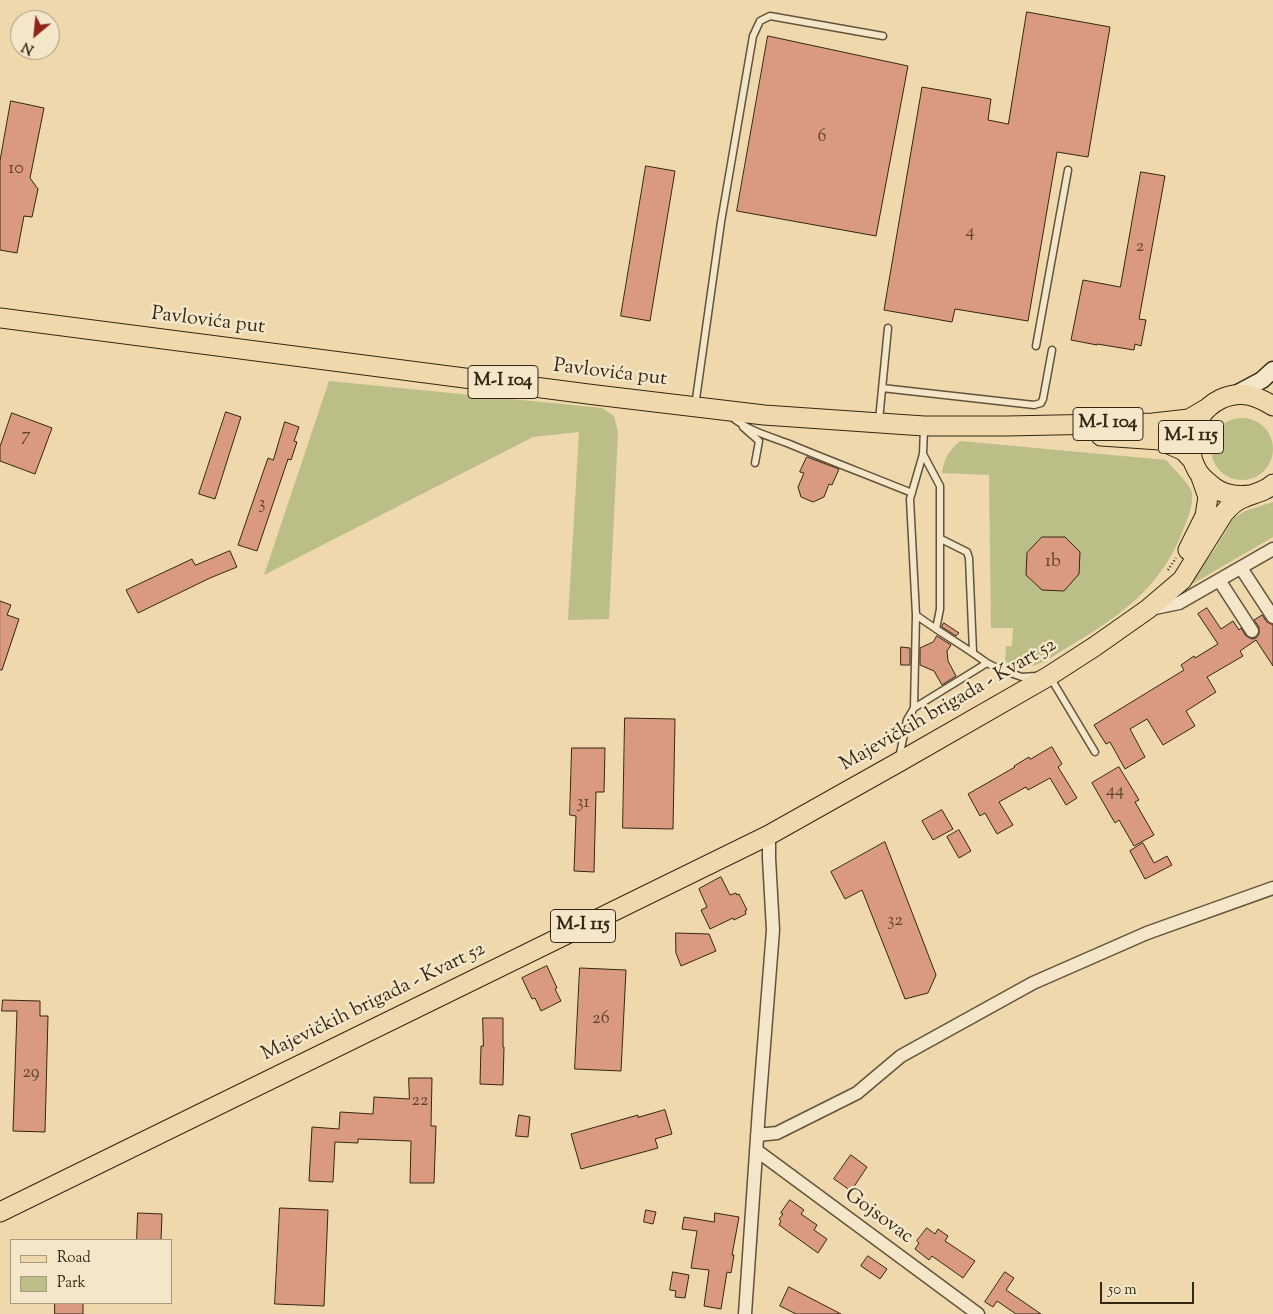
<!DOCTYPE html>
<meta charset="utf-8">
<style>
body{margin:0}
#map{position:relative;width:1273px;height:1314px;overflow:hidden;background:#eed8ac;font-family:"Sorts Mill Goudy",serif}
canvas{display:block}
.legend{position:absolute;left:10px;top:1239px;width:162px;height:65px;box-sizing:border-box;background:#f4e6c9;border:1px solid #a79a81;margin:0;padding:6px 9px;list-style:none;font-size:15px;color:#342714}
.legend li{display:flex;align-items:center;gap:10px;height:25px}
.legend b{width:25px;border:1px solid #a79a81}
.north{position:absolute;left:10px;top:10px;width:50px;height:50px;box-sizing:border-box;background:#f4e6c9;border:1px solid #a79a81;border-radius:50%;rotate:208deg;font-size:14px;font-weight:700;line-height:20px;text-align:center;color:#342714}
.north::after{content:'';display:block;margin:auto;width:18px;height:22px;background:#8f2418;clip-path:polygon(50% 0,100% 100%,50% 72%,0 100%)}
.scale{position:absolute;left:1100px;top:1282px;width:94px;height:22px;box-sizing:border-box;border:2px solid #342714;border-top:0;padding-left:6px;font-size:15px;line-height:18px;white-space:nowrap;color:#342714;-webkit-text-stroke:4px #f4e6c9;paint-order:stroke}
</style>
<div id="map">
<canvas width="1273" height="1314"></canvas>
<ul class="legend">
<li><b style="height:6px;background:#eed8ac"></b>Road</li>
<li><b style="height:14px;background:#bbbe87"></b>Park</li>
</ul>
<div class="north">N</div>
<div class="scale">50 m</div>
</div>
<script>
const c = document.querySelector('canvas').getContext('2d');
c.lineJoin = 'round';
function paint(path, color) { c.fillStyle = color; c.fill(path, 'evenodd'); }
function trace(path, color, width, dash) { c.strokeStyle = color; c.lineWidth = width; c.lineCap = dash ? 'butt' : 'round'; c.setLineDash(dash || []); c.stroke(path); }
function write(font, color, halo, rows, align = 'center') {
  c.font = font + ' "Sorts Mill Goudy",serif'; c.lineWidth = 5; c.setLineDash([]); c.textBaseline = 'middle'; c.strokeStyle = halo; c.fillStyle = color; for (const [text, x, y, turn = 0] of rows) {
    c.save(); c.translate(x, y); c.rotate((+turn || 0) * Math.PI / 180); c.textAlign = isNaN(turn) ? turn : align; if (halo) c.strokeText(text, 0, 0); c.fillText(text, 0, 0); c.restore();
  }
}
paint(new Path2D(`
 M 329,381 L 602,408 L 614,416 L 618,432 L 609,619 L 568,620 L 579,432 L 533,437 L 264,575 Z
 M1211 449a31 31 0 1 1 62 0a31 31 0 1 1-62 0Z
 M 960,441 L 1166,460 C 1172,467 1191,485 1192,493 C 1193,506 1188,518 1183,530 C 1162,587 1119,617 1068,647 C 1059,652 1045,663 1035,665 C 1025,667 1016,664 1005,662 L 1006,646 L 1012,646 L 1013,628 L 991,628 L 989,475 L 942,473 C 945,457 948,452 960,441 Z
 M 1273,502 L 1273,537 L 1187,587 L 1215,549 L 1234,518 L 1245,511 Z`), '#bbbe87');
const building = new Path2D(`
 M 1027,12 L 1110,27 L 1088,157 L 1057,152 L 1028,321 L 955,309 L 952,322 L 884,310 L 922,87 L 991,99 L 988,120 L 1008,124 Z
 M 768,36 L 908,66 L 876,236 L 737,211 Z
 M 11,101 L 44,108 L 30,178 L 38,189 L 32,217 L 24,216 L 17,253 L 0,250 L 0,161 Z
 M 646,166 L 675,171 L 650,321 L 621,316 Z
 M 1141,172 L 1165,176 L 1139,319 L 1146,320 L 1141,346 L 1135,344 L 1134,350 L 1097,344 L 1097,345 L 1071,340 L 1083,280 L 1120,287 Z
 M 226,412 L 241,417 L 215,499 L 199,494 Z
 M 12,413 L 52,428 L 35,474 L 0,461 L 0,447 Z
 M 285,422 L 299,427 L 294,441 L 297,442 L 291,460 L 288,459 L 257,551 L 238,545 L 268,458 L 273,460 Z
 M 807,457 L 839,469 L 832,485 L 829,484 L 824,497 L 813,502 L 801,497 L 798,487 L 804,473 L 800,472 Z
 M 1042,537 L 1065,537 L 1080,552 L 1079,574 L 1064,591 L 1042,590 L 1026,575 L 1027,553 Z
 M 230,551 L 237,567 L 210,578 L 138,613 L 126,590 L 192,559 L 195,565 Z
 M 0,601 L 11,605 L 7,615 L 19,619 L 2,670 L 0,670 Z
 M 1207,608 L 1221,629 L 1233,621 L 1239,630 L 1241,628 L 1246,636 L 1252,639 L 1256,638 L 1259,634 L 1259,627 L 1254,620 L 1262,615 L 1267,622 L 1273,625 L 1273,666 L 1256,640 L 1240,651 L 1243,656 L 1207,677 L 1216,692 L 1186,711 L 1195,726 L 1163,745 L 1147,719 L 1130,729 L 1145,757 L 1125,769 L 1110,742 L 1106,744 L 1094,725 L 1184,670 L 1181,665 L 1194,656 L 1195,658 L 1218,644 L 1198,614 Z
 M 944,623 L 959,633 L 956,636 L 942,627 Z
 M 937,636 L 951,645 L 947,651 L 948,661 L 956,676 L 942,685 L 934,671 L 920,665 L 920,648 L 933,642 Z
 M 901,647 L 910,648 L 910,665 L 901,665 Z
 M 625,718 L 675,719 L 673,829 L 623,828 Z
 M 1052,747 L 1062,764 L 1058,767 L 1077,798 L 1066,805 L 1050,778 L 1028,790 L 1026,787 L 999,802 L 1013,825 L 997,834 L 985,813 L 980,816 L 968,794 L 1015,767 L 1014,766 L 1029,757 L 1030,759 Z
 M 572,748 L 605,748 L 604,792 L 596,792 L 594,872 L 574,871 L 576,816 L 570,815 Z
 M 1119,767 L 1139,800 L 1135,802 L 1154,835 L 1134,846 L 1119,820 L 1115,823 L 1092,783 Z
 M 942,810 L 953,829 L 933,840 L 922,821 Z
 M 959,830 L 971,851 L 959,858 L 947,837 Z
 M 885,842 L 936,975 L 928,993 L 905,999 L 862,890 L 845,899 L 831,872 Z
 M 1143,843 L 1154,863 L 1167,856 L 1172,865 L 1145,879 L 1130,851 Z
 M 721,877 L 730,895 L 736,893 L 737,895 L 739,894 L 747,910 L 745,911 L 746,914 L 734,920 L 733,918 L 710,929 L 701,910 L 707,907 L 699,889 Z
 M 676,933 L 709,934 L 716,951 L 681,966 L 676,953 Z
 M 547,966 L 557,988 L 555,989 L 561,1001 L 541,1011 L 535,998 L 532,999 L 522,978 Z
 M 580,968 L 626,970 L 621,1071 L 575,1069 Z
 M 3,1000 L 40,1001 L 40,1016 L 48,1016 L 45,1132 L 13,1131 L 17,1011 L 2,1011 Z
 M 483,1018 L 503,1018 L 503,1047 L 504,1047 L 503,1085 L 480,1084 L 481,1046 L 483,1046 Z
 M 409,1078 L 432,1078 L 431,1126 L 436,1126 L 434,1183 L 410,1183 L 411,1141 L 358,1139 L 358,1143 L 335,1142 L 333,1182 L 309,1181 L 312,1127 L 339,1129 L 340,1112 L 373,1114 L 374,1097 L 409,1099 Z
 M 665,1110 L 672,1134 L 655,1139 L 658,1148 L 581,1169 L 571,1134 L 638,1115 L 638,1117 Z
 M 519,1115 L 530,1117 L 528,1137 L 516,1136 Z
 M 851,1155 L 867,1167 L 851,1191 L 834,1179 Z
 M 790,1200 L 804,1210 L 801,1214 L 817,1225 L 814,1230 L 827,1239 L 818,1253 L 779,1225 L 781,1221 L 779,1219 L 783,1214 L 781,1213 Z
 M 280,1208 L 328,1210 L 324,1306 L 275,1304 Z
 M 646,1210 L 656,1212 L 653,1224 L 644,1222 Z
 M 138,1213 L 162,1214 L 161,1240 L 137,1240 Z
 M 715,1213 L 739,1217 L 732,1255 L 734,1255 L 731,1273 L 727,1272 L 721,1309 L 704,1306 L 709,1270 L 691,1268 L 697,1231 L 682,1229 L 684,1217 L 714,1222 Z
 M 927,1228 L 935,1234 L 938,1229 L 948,1236 L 945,1241 L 975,1261 L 963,1278 L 932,1256 L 929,1260 L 915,1249 L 919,1243 L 917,1241 Z
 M 868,1256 L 887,1269 L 880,1279 L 861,1266 Z
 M 673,1272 L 689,1275 L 685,1298 L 675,1297 L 676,1291 L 670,1290 Z
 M 1005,1272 L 1014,1278 L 1006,1290 L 1041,1314 L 1016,1314 L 997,1301 L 993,1307 L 985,1302 Z
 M 789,1287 L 841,1314 L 796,1314 L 780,1306 Z
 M 55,1303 L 83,1303 L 83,1314 L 55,1314 Z`);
paint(building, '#da9a7f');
trace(building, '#342714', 1);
const lane = new Path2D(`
 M 1036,346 L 1068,170
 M 882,388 L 1034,405 L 1041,403 L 1043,399 L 1052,350
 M 695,406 L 721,222 L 753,36 L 760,21 L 770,16 L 883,36
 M 732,417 C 747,430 768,436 787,443 C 828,460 870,476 912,493
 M 879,420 L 888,328
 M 743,427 L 759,441 L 755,463
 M 923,454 L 940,486 L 940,609 L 936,629
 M 941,539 L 967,552 L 969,558 L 973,652
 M 916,615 L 910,499 L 923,454 L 924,428
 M 1050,677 L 1095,752
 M 914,708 L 916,615 C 939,632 964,646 987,663
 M 899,758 L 907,720 L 914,708 L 987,663 L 999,669 L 1022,677 L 1036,676`);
const street = new Path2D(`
 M 1241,568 L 1273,617
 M 1219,580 L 1252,631
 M 1150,609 L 1179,603 L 1273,549
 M 757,1135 L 777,1133 L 857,1093 L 901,1056 L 1033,983 L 1147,933 L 1273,888
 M 756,1150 L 978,1314
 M 745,1314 L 759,1109 L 773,930 L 769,858 L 769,835`);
const secondary = new Path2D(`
 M 1234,395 L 1262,380 L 1273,370`);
const primary = new Path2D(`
 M 0,318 L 596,395 L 764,415 L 924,426 L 1007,426 L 1153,423 L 1189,419 L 1206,409
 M 1101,436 L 1160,440 L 1184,451 L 1193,461
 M 1250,495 C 1236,497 1220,494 1210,484 C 1205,480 1200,476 1197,470 C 1177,435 1208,389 1248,395 C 1257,397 1265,401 1273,406
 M 1188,550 L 1205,516 L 1208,497 L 1201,477
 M 0,1212 L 769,835 L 899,762 L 1049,676 L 1094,647 L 1148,609 L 1182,580 L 1224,513 C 1230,506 1235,501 1243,498 C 1254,493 1265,492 1273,484`);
trace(lane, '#62533a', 9);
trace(street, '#62533a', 15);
trace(secondary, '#342714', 19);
trace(primary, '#342714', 21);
trace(new Path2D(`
 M 1168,570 L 1176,558`), '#342714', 2.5, [1, 2.5]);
trace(lane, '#f4e6c9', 6);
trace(street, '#f4e6c9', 12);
trace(secondary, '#f4e6c9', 16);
trace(primary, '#eed8ac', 19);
write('18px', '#5e442f', null, [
 ["6",822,138],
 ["10",16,170],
 ["4",970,233],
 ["2",1140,248],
 ["7",26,437],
 ["3",262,505],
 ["1b",1053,563],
 ["44",1115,792],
 ["31",583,804],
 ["32",895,922],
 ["26",601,1020],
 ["29",31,1074],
 ["22",420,1102]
]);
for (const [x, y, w] of [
 [503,382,70],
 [1108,424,70],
 [1191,437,65],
 [583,926,65]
]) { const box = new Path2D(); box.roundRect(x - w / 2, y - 16.5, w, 33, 4); c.fillStyle = '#f4e6c9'; c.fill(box); trace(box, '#342714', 1); }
write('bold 19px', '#342714', null, [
 ["M-I 104",503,382],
 ["M-I 104",1108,424],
 ["M-I 115",1191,437],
 ["M-I 115",583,926]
]);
write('20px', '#342714', '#f4e6c9', [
 ["Pavlovića put",208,322,7],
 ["Pavlovića put",610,374,7],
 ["Majevičkih brigada - Kvart 52",949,706,-30],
 ["Majevičkih brigada - Kvart 52",374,1003,-26],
 ["Gojsovac",878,1217,36]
]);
</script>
